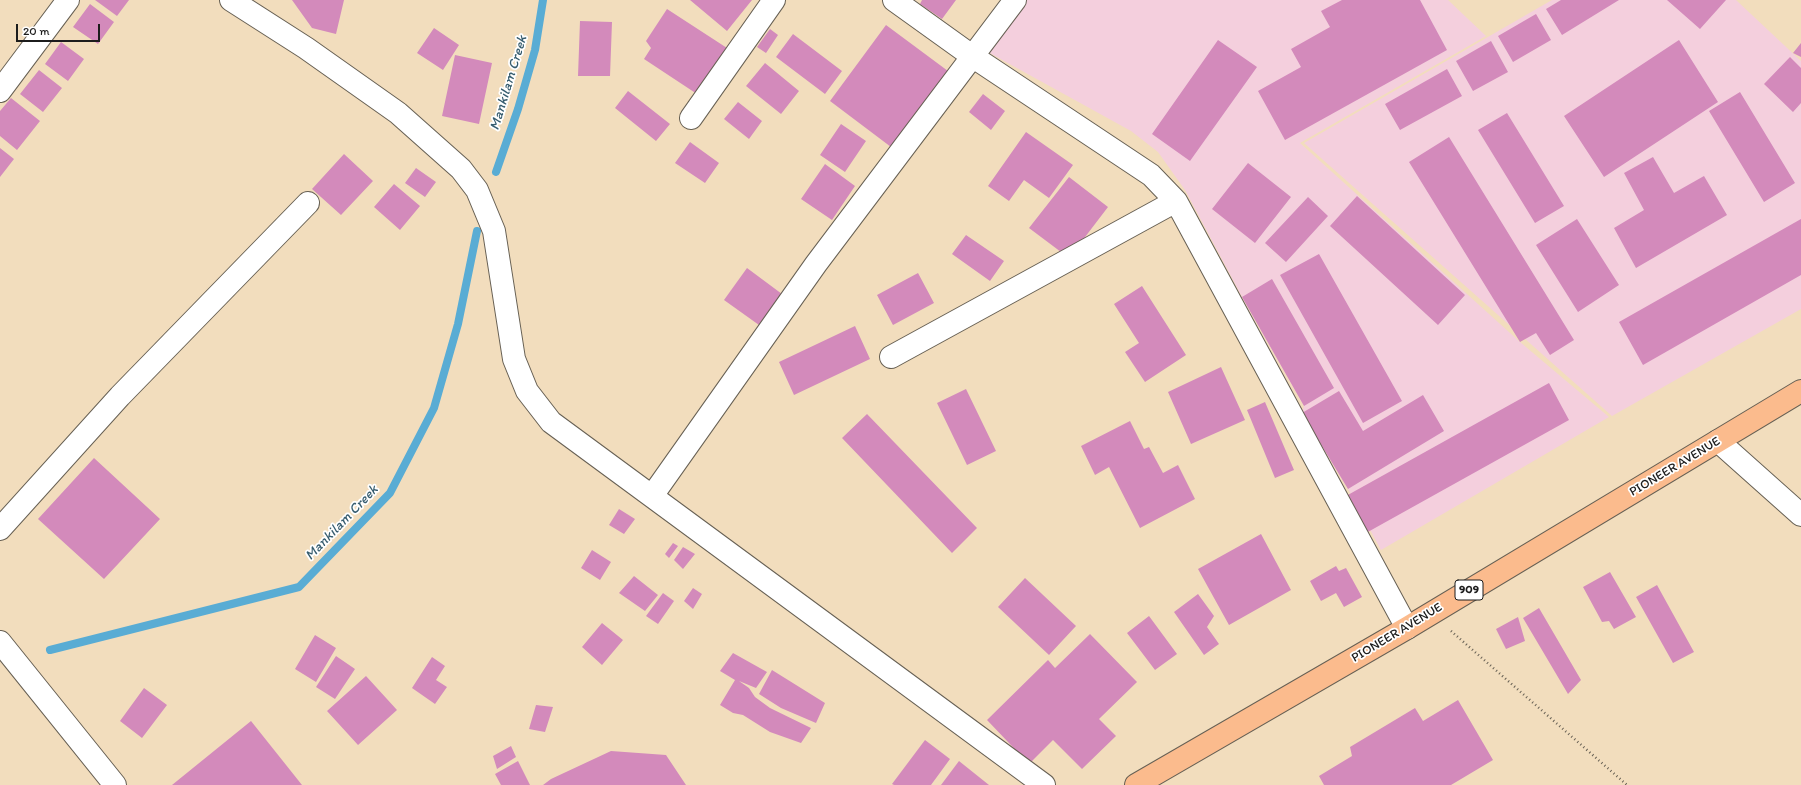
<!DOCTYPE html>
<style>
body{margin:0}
#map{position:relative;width:1801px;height:785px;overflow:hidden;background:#f2ddbd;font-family:Itim,sans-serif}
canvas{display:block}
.scale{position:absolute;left:16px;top:24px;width:84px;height:18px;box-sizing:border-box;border:2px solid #1c1c1c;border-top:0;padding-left:5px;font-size:12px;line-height:14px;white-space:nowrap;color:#1c1c1c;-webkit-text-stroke:3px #fff;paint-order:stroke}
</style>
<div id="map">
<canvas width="1801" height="785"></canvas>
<div class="scale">20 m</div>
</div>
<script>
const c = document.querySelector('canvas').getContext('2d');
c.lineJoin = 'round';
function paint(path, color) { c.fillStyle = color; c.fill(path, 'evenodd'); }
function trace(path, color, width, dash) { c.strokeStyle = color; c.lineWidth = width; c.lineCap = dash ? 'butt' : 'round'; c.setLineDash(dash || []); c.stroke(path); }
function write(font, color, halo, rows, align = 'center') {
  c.font = font + ' Itim,sans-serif'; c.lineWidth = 3.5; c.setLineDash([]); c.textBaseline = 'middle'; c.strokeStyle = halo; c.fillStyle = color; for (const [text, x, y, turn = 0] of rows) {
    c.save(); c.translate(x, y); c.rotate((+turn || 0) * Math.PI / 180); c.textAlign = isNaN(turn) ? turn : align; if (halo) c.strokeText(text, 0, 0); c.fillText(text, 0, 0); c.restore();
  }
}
paint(new Path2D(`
 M 1025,0 L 1448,0 L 1486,36 L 1300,143 L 1520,342 L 1609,417 L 1381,550 L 1348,489 L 1302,413 L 1304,406 L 1242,297 L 1185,190 L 1158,152 L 1131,131 L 986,51 Z
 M 1552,0 L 1736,0 L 1801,61 L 1801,309 L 1612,416 L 1304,143 Z`), '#f4cfdd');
trace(new Path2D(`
 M 496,172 L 518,109 L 535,50 L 543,0
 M 50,650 L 299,587 L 390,493 L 434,408 L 458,324 L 477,231`), '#59acd4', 8);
paint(new Path2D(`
 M 95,0 L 129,0 L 117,16 Z
 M 292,0 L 344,0 L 336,34 L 312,28 Z
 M 690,0 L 752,0 L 727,31 Z
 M 922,0 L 956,0 L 942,19 L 920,4 Z
 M 1342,0 L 1420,0 L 1447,50 L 1285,140 L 1258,91 L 1301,67 L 1291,49 L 1330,27 L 1321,11 Z
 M 1561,0 L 1619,0 L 1562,35 L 1546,9 Z
 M 1667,0 L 1726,0 L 1700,29 Z
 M 90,4 L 114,22 L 98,44 L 73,27 Z
 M 667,9 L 727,48 L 697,94 L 644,59 L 651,48 L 646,41 Z
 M 1536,14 L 1551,40 L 1513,62 L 1498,36 Z
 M 580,21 L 612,22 L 610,76 L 578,76 Z
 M 886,25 L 952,74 L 895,150 L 830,101 Z
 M 434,28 L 459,45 L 443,70 L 417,53 Z
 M 770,29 L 778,35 L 766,53 L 757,47 Z
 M 793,34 L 842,71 L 825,94 L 776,57 Z
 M 1218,40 L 1257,67 L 1190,161 L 1152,134 Z
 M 1679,40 L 1718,102 L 1604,177 L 1564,116 Z
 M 1491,41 L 1508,72 L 1473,91 L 1456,61 Z
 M 61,42 L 84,59 L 68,81 L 45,64 Z
 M 1801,43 L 1801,57 L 1793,53 Z
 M 455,55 L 492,63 L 479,124 L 442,116 Z
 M 1790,57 L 1801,68 L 1801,103 L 1793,112 L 1764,84 Z
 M 765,63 L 799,91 L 781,114 L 746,86 Z
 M 1447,69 L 1462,96 L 1400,130 L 1385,104 Z
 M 39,70 L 62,88 L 43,112 L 20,94 Z
 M 628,91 L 670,124 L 656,141 L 615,108 Z
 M 1740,92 L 1795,183 L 1764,202 L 1709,111 Z
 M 983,94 L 1005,111 L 991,130 L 969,112 Z
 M 11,98 L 40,121 L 17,150 L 0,136 L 0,111 Z
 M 738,102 L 762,121 L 749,139 L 724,119 Z
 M 1507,113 L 1564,206 L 1535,223 L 1478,130 Z
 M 841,124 L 866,141 L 845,172 L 820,155 Z
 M 1026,132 L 1073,165 L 1049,198 L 1024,180 L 1009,201 L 988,186 Z
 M 1449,137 L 1574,340 L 1550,355 L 1536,333 L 1520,342 L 1409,162 Z
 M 690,142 L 719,163 L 705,183 L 675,163 Z
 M 0,148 L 14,159 L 0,177 Z
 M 344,154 L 373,181 L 341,215 L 312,189 Z
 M 1653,157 L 1674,193 L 1704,176 L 1727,215 L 1636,268 L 1614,228 L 1644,210 L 1624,173 Z
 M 1248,163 L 1291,197 L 1255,243 L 1212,209 Z
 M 825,164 L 855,186 L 832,220 L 801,199 Z
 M 416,168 L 436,182 L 425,197 L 405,183 Z
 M 1069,177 L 1108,207 L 1069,258 L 1029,228 Z
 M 394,184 L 420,206 L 400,230 L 374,207 Z
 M 1357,196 L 1465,295 L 1438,325 L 1330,226 Z
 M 1308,197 L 1328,216 L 1286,262 L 1265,243 Z
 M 1577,219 L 1619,285 L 1578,312 L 1536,245 Z
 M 1801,219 L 1801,275 L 1643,365 L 1619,322 Z
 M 966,235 L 1004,261 L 990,281 L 952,254 Z
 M 1319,254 L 1402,401 L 1363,423 L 1280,275 Z
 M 747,268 L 782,294 L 759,325 L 724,300 Z
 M 918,273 L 934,303 L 893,325 L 877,295 Z
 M 1272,279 L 1334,388 L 1304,406 L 1242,297 Z
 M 1142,286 L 1186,355 L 1145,382 L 1125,352 L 1139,343 L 1114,304 Z
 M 855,326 L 870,359 L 794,395 L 779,362 Z
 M 1221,367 L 1245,420 L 1191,444 L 1168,392 Z
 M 1549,383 L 1569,420 L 1366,533 L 1346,496 Z
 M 966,389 L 996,451 L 967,465 L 937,403 Z
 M 1339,391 L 1363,431 L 1423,395 L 1444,431 L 1348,489 L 1302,413 Z
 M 1265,402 L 1294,470 L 1275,478 L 1247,410 Z
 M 867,414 L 977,528 L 952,553 L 842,438 Z
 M 1130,421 L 1144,449 L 1149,447 L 1163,473 L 1178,465 L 1195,499 L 1140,528 L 1109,467 L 1095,475 L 1081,446 Z
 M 94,458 L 160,519 L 104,579 L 38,519 Z
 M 619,509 L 635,519 L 624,534 L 609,525 Z
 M 1261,534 L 1291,590 L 1229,625 L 1198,569 Z
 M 673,543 L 678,546 L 669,558 L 665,554 Z
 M 683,547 L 695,554 L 683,569 L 674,560 Z
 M 592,550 L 611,562 L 600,580 L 581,568 Z
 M 1336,566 L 1339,571 L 1346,568 L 1362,597 L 1344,607 L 1336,593 L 1321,601 L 1310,581 Z
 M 1610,572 L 1636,617 L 1614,629 L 1609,621 L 1602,622 L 1583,587 Z
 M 634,576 L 658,595 L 645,611 L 619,593 Z
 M 1025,578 L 1076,626 L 1049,655 L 998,607 Z
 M 1657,585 L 1694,652 L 1673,663 L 1636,597 Z
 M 693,588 L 702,594 L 693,609 L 684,601 Z
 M 663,593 L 674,601 L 658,624 L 646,616 Z
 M 1198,594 L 1214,616 L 1207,627 L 1219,644 L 1204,655 L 1174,612 Z
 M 1539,608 L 1581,680 L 1568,694 L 1523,618 Z
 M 1149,616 L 1177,654 L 1155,670 L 1127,633 Z
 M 1518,617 L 1525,641 L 1506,649 L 1496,629 Z
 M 602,623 L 623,640 L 602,665 L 582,647 Z
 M 1090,634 L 1137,682 L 1099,719 L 1116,736 L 1082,769 L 1053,740 L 1029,764 L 987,720 L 1048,660 L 1055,668 Z
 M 315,635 L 336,648 L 316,682 L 295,669 Z
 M 733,653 L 767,672 L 756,688 L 739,681 L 749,688 L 755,697 L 770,708 L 811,728 L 801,743 L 770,732 L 743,715 L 733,713 L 720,705 L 735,680 L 720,671 Z
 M 336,656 L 355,669 L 335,699 L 316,687 Z
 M 432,657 L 445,666 L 436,680 L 447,687 L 435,704 L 412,688 Z
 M 772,670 L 825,703 L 816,723 L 781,708 L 759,694 Z
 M 366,676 L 397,710 L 358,745 L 327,711 Z
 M 144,688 L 167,705 L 142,738 L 120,721 Z
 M 1458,700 L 1493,760 L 1451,785 L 1324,785 L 1319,776 L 1352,756 L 1350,747 L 1415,708 L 1423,721 Z
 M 536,705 L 553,707 L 545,732 L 529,729 Z
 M 251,721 L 302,785 L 172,785 Z
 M 925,740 L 950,759 L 931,785 L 894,785 L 892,784 Z
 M 511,746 L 516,757 L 497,769 L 493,756 Z
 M 611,751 L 666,755 L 686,785 L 543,785 L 551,779 Z
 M 518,761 L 530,785 L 501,785 L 495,774 Z
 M 959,761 L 989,785 L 941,785 Z`), '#d38abb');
const minor = new Path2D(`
 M 231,0 L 306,48 L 398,113 L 461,169 L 477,190 L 494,231 L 514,359 L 527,391 L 551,422 L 1044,785
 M 894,0 L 972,56 L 1151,175 L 1176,201 L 1407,628
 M 0,91 L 68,0
 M 691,118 L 774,0
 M 891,357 L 1176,201
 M 1718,441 L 1801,515
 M 652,496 L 816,264 L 1015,0
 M 0,529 L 120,396 L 308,203
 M 0,642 L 115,785`);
const highway = new Path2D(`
 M 1136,785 L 1407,628 L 1801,391`);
trace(minor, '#676054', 24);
trace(highway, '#676054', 24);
trace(new Path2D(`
 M 1451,631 L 1627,785`), '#676054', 2.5, [1, 3]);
trace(minor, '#fff', 22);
trace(highway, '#fbbb8d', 22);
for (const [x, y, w] of [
 [1469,590,28]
]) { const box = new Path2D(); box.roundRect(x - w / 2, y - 10, w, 20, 3); c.fillStyle = '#fff'; c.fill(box); trace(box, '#1c1c1c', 1); }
write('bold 12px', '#1c1c1c', null, [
 ["909",1469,590]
]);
write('13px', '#1c1c1c', '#fff', [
 ["PIONEER AVENUE",1675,467,-31],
 ["PIONEER AVENUE",1397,633,-31]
]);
write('italic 14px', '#375d6f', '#fff', [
 ["Mankilam Creek",509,83,-73],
 ["Mankilam Creek",342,523,-46]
]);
</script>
